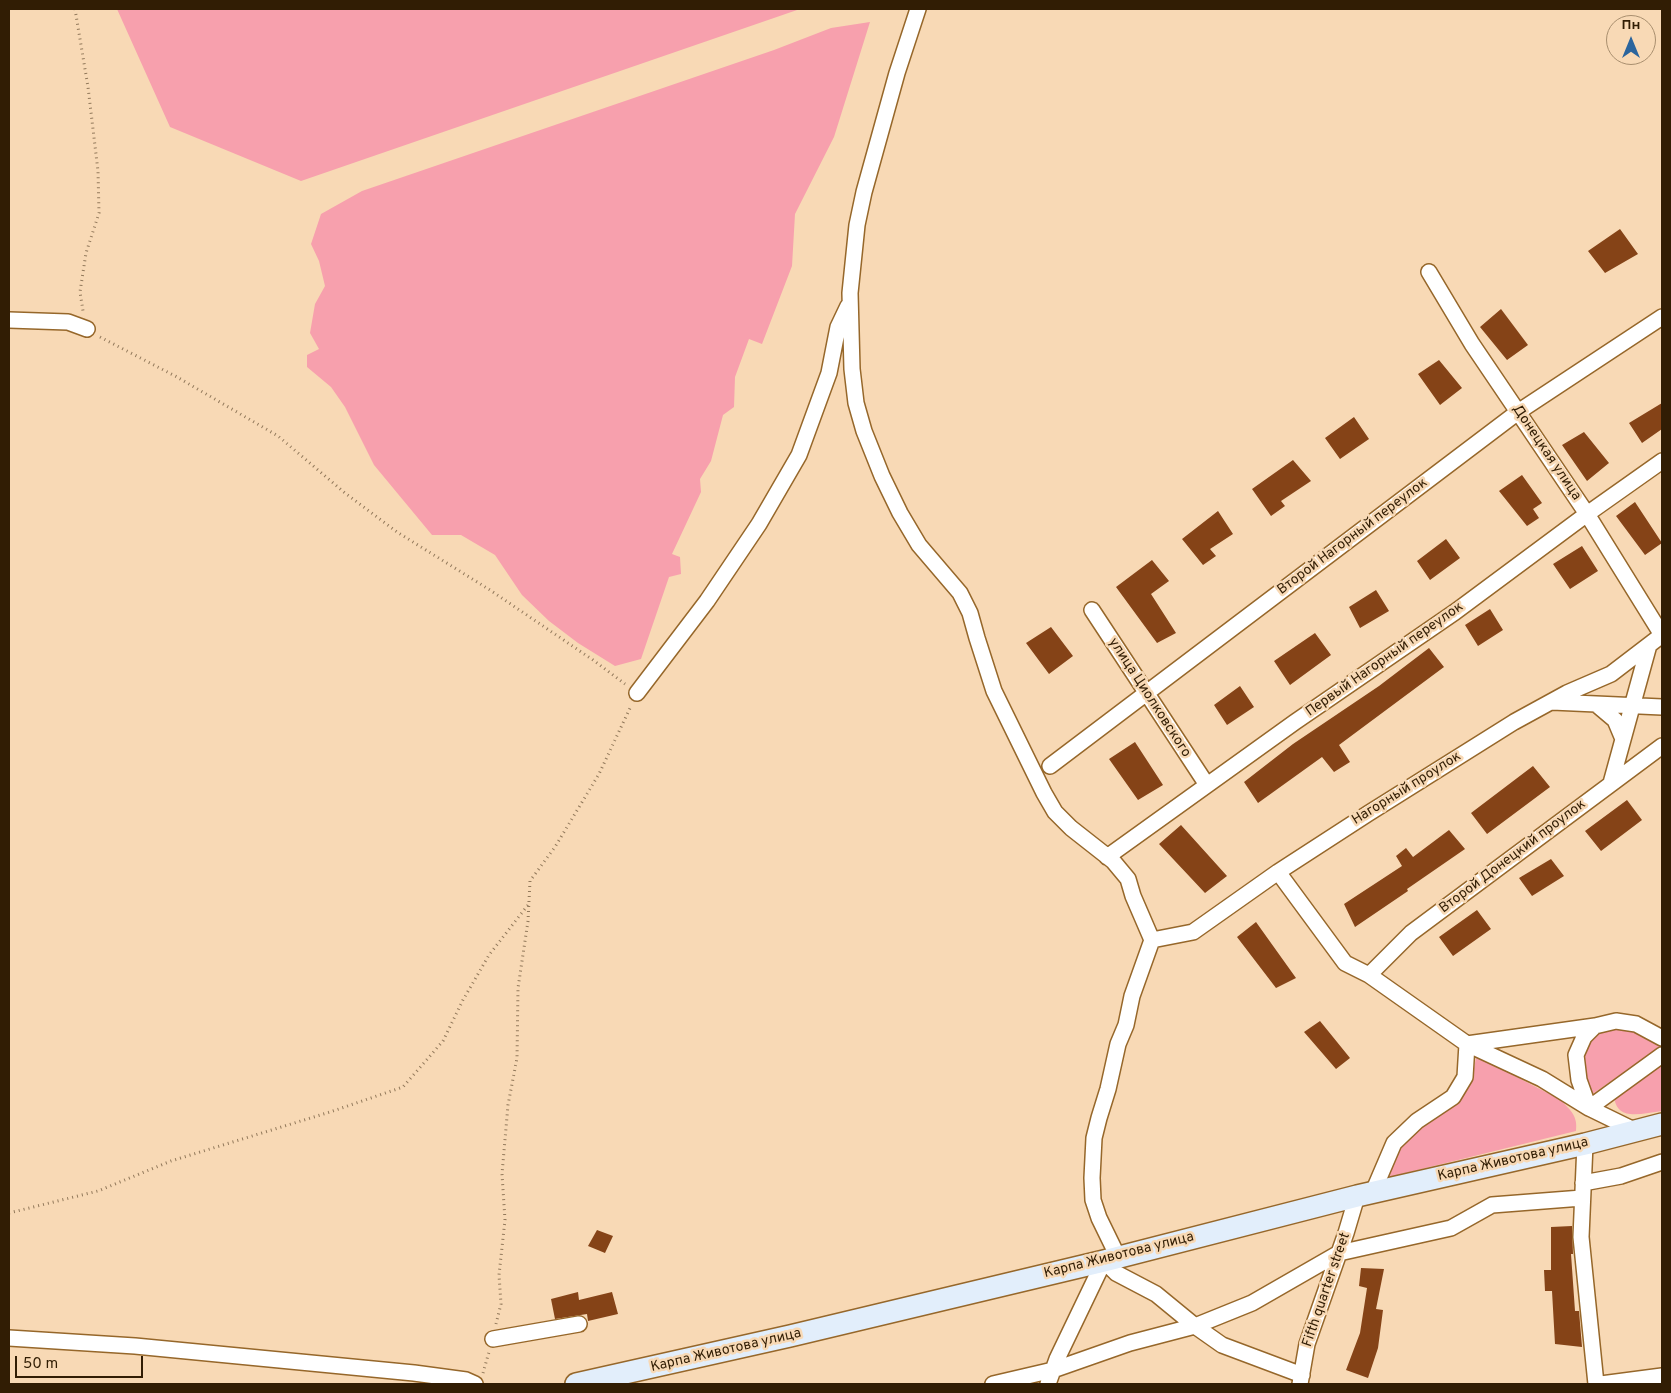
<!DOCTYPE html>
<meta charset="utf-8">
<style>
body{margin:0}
#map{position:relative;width:1671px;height:1393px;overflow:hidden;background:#f8d9b5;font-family:Overpass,sans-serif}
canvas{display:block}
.frame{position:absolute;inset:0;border:10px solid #311d04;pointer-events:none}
.north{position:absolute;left:1606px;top:15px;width:50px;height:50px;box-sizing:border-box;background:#f8d9b5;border:1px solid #a88e6e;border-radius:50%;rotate:0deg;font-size:14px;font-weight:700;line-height:20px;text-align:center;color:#311d04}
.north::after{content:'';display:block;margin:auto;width:18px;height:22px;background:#2b659d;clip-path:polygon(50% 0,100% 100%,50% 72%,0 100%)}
.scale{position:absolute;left:15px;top:1356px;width:128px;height:22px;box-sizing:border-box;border:2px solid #311d04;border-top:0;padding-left:6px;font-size:15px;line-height:18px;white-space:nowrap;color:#311d04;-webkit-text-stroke:4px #f8d9b5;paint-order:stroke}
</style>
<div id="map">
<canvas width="1671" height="1393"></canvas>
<div class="frame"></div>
<div class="north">Пн</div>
<div class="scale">50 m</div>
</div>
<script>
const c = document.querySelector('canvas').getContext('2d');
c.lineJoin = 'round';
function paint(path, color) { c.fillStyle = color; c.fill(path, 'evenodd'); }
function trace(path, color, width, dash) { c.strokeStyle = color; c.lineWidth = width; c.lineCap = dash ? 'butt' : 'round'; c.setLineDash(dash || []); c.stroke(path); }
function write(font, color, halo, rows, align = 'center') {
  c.font = font + ' Overpass,sans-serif'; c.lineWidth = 5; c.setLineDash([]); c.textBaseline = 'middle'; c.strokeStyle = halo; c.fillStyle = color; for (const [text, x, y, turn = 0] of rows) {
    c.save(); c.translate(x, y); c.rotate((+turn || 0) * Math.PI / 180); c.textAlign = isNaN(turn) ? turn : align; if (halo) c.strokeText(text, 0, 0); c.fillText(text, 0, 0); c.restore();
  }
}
paint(new Path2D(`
 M 117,9 L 800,9 L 301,181 L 170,127 Z
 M 870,22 L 834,137 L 795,214 L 792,266 L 762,344 L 749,339 L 735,377 L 734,407 L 723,415 L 711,461 L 700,479 L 701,492 L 672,554 L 680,557 L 681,574 L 669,577 L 641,659 L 615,666 L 578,643 L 549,621 L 522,595 L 495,555 L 461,535 L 432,535 L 374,465 L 345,407 L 331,387 L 307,367 L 307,355 L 319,349 L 310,333 L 315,304 L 325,286 L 319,261 L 311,244 L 321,214 L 362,191 L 774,50 L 831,28 Z
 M 1626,1026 L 1662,1043 L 1662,1046 L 1591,1095 C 1580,1071 1576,1034 1610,1027 C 1615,1026 1621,1027 1626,1026 Z
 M 1476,1058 L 1488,1062 L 1561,1100 C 1571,1111 1578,1116 1576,1131 L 1385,1178 L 1393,1159 L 1401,1145 L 1416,1131 L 1458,1101 L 1473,1073 Z
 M 1662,1061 L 1662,1111 C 1642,1113 1615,1123 1614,1094 Z`), '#f7a0ad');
paint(new Path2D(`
 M 1620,229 L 1638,254 L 1605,273 L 1588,251 Z
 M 1501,309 L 1528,345 L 1507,360 L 1480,327 Z
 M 1439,360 L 1462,388 L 1440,405 L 1418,374 Z
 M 1662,403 L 1662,429 L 1642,443 L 1629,423 Z
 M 1354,417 L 1369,439 L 1340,459 L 1325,438 Z
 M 1584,432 L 1609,463 L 1587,481 L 1562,445 Z
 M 1293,460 L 1311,481 L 1281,501 L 1285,506 L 1271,516 L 1252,489 Z
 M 1522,475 L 1542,503 L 1533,509 L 1539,518 L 1527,526 L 1499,491 Z
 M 1635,502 L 1662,543 L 1645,555 L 1616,516 Z
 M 1218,511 L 1233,534 L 1210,549 L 1216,556 L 1203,565 L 1182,539 Z
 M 1446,539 L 1460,558 L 1430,580 L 1417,561 Z
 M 1582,546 L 1598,571 L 1570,589 L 1553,564 Z
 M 1152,560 L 1169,581 L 1151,594 L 1176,633 L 1157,643 L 1116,587 Z
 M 1376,590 L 1389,611 L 1360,628 L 1349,607 Z
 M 1490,609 L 1503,630 L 1478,646 L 1465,625 Z
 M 1051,627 L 1073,656 L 1049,674 L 1026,643 Z
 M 1315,633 L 1331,655 L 1290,685 L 1274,661 Z
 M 1429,648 L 1444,667 L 1339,745 L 1350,762 L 1334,772 L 1322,757 L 1258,803 L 1244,782 L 1293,744 L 1379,686 Z
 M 1240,686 L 1254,707 L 1227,725 L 1214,705 Z
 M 1135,742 L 1163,785 L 1138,800 L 1109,759 Z
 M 1533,766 L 1550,787 L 1487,834 L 1471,813 Z
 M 1627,800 L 1642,820 L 1601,851 L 1585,831 Z
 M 1181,825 L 1227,876 L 1205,893 L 1159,844 Z
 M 1449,830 L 1465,849 L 1407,889 L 1408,891 L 1355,927 L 1344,904 L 1402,866 L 1396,856 L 1406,848 L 1413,857 Z
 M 1551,859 L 1564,876 L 1532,896 L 1519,878 Z
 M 1477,910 L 1491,929 L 1453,956 L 1439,937 Z
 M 1256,922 L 1296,978 L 1276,988 L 1237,937 Z
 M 1320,1021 L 1350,1058 L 1336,1069 L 1304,1032 Z
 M 1572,1226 L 1573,1254 L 1571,1254 L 1575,1311 L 1579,1311 L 1582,1347 L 1555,1344 L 1552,1291 L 1545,1291 L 1544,1270 L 1551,1270 L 1551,1227 Z
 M 597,1230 L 613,1236 L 605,1253 L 588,1246 Z
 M 1361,1268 L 1384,1269 L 1376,1309 L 1383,1310 L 1378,1348 L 1368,1378 L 1346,1370 L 1360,1333 L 1367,1288 L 1359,1286 Z
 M 578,1292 L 579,1300 L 612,1292 L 618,1314 L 588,1321 L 587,1314 L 555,1319 L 551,1299 Z`), '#854317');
const street = new Path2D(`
 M 918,9 L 897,73 L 864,192 L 857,225 L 850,293 L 852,369 L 856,403 L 864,431 L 882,476 L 900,513 L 919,545 L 960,593 L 970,613 L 977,638 L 994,691 L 1044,793 L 1055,812 L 1071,828 L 1113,861 L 1128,879 L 1133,896 L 1152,940 L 1132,996 L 1126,1025 L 1118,1044 L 1108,1089 L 1099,1118 L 1094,1138 L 1092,1178 L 1093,1200 L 1099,1218 L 1118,1257
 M 1429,272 L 1472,344 L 1587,514 L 1662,635
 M 9,320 L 68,322 L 87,329
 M 1092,610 L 1207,785
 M 637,693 L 707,601 L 759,524 L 799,455 L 829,373 L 838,327 L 848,306
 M 1552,702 L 1662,707
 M 1596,704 L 1615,720 L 1623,739
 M 1050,766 L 1518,412 L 1662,317
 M 1611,783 L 1649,645
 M 1107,857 L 1295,722 L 1455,612 L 1587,514 L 1662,461
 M 1278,872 L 1345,963 L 1369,975 L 1467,1044 L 1542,1079 L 1589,1108 L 1634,1130
 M 1152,940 L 1193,932 L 1278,872 L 1369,813 L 1514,722 L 1567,693 L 1611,674 L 1662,635
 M 1369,975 L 1411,933 L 1662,746
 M 1662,1038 L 1636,1024 L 1616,1021 L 1595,1026 L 1584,1037 L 1576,1055 L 1579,1080 L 1589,1108 L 1662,1055
 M 1585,1144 L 1581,1237 L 1596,1384
 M 1583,1183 L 1621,1176 L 1662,1162
 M 1373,1192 L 1394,1143 L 1417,1121 L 1453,1097 L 1465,1077 L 1467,1044 L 1595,1026
 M 9,1338 L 135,1346 L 414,1373 L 466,1380 L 475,1384
 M 493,1339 L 579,1324
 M 993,1384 L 1053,1370 L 1130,1343 L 1195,1326 L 1252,1303 L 1339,1253 L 1451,1228 L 1492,1205 L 1582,1198
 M 1048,1384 L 1057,1359 L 1104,1261 L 1116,1273 L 1156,1294 L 1195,1326 L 1222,1345 L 1302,1375
 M 1300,1384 L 1307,1344 L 1346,1233 L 1357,1196
 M 1601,1384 L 1662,1376`);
const secondary = new Path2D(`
 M 576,1384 L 790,1336 L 1104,1261 L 1357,1196 L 1585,1144 L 1662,1124`);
trace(street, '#96672a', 18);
trace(secondary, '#96672a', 24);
trace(new Path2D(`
 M 75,9 L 88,87 L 98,171 L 99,213 L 86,253 L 80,292 L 83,311
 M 100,337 L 177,377 L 278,436 L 345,493 L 397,532 L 490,590 L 593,660 L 625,684
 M 9,1213 L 98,1191 L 171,1161 L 330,1112 L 403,1087 L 443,1041 L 463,1000 L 489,955 L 528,905
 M 496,1324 L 501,1304 L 499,1275 L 505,1220 L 502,1174 L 508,1105 L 517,1058 L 518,988 L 528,921 L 530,881 L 555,847 L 599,774 L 631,706
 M 483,1373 L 489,1352`), '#92795b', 3, [1, 4]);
trace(street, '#fff', 15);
trace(secondary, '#e2eefb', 21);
write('14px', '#311d04', '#f8d9b5', [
 ["Донецкая улица",1546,453,56],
 ["Второй Нагорный переулок",1353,537,-37],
 ["Первый Нагорный переулок",1385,660,-35],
 ["улица Циолковского",1149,698,57],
 ["Нагорный проулок",1407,789,-32],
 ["Второй Донецкий проулок",1513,857,-37],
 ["Карпа Животова улица",1513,1160,-13],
 ["Карпа Животова улица",1119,1256,-14],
 ["Fifth quarter street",1327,1290,-71],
 ["Карпа Животова улица",726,1351,-13]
]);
</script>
